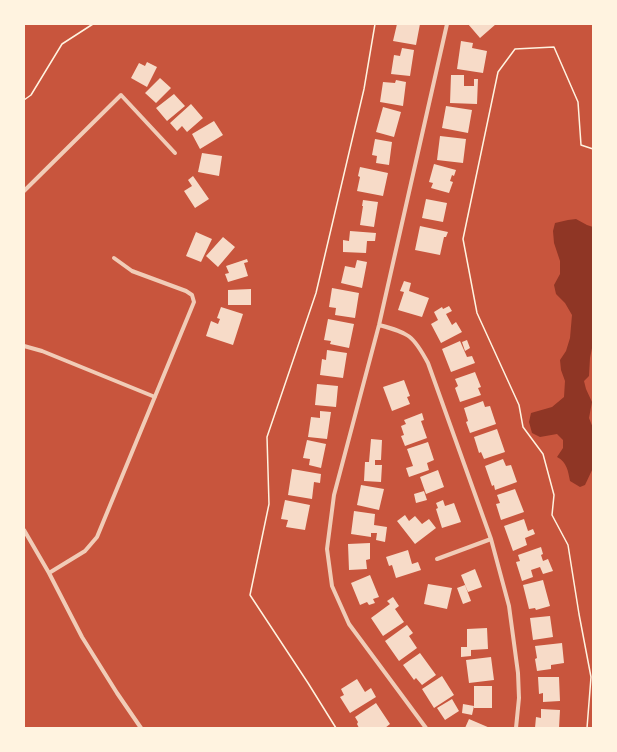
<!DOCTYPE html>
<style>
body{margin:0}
#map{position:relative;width:617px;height:752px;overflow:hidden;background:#c8553d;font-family:Quicksand,sans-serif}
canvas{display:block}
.frame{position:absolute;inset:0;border:25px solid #fff3e0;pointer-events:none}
</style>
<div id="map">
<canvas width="617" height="752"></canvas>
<div class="frame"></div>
</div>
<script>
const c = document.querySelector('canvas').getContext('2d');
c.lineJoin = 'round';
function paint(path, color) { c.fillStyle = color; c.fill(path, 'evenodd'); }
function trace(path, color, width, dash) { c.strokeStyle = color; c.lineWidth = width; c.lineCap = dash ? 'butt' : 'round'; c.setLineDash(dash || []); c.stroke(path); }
paint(new Path2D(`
 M 576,219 L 587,225 L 593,227 L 593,319 L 592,322 L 593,343 L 590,358 L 589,376 L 584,381 L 586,389 L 592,402 L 589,418 L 593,428 L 593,468 L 585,485 L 580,487 L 570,481 C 568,471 567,462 557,457 L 563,448 L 563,440 L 557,434 L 540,437 L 532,433 L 529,422 L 531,413 L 552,407 L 564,397 L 565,381 L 561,370 L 560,360 L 566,351 L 570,338 L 572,315 L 565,303 L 556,294 L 554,285 L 560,274 L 560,261 L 554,243 L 553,231 L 555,223 L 568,220 Z`), '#8f3625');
paint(new Path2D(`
 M 397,24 L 420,24 L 416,45 L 393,41 Z
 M 468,24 L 496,24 L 480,38 Z
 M 461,41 L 473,43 L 472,48 L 487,51 L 483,73 L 457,69 Z
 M 402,48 L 414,50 L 410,76 L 391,74 L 394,55 L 400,56 Z
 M 147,62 L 157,67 L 147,87 L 131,78 L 139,63 L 145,66 Z
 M 451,75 L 464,75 L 464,86 L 474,86 L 474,79 L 478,79 L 477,104 L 450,103 Z
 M 160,78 L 171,88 L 156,103 L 145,93 Z
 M 396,80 L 406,82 L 403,106 L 380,102 L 383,82 L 395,83 Z
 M 174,94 L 185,106 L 167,121 L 156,108 Z
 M 191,104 L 203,118 L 187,132 L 182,126 L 177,131 L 170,123 Z
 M 446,106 L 472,110 L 468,133 L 442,128 Z
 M 383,107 L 401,112 L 394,137 L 376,132 Z
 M 214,121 L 223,135 L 200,149 L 192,134 Z
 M 440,136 L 466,139 L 463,163 L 437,160 Z
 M 375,139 L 392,142 L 389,165 L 376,163 L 377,156 L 372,155 Z
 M 202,153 L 222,156 L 219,176 L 198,172 Z
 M 434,164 L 456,170 L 454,176 L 452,175 L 450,181 L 453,182 L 449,193 L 431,188 L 433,183 L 429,182 Z
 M 360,167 L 388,173 L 383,196 L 357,191 L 360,177 L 358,176 Z
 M 193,176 L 209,199 L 195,208 L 184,191 L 192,186 L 188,180 Z
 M 426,199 L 447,203 L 443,222 L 422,218 Z
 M 363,200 L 378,202 L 374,227 L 360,225 L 363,206 L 362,206 Z
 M 420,226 L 448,232 L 446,237 L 444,237 L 440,255 L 415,250 Z
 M 350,231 L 376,233 L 375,241 L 367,241 L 366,253 L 343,252 L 343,240 L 349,241 Z
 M 196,232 L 212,239 L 201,262 L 186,256 Z
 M 223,237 L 235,247 L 218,267 L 206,256 Z
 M 247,259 L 248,262 L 244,263 L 248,276 L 228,282 L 225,274 L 229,273 L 226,266 Z
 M 357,260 L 367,262 L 362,288 L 341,283 L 345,266 L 355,268 Z
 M 404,281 L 411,283 L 409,291 L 429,298 L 422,317 L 398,310 L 404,292 L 400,291 Z
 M 332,288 L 359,293 L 355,318 L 335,315 L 336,308 L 329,307 Z
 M 251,289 L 251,305 L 228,305 L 228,290 Z
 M 449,306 L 452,311 L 446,314 L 452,325 L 456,322 L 462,332 L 441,343 L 431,324 L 438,320 L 434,312 L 442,307 L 443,309 Z
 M 221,307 L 243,314 L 233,345 L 206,336 L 211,321 L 218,324 L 220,319 L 217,318 Z
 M 328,319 L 354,324 L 349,348 L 330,344 L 331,341 L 324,340 Z
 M 467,340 L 470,348 L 465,351 L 462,342 Z
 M 460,341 L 467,357 L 472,356 L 475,363 L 451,372 L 442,349 Z
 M 327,350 L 347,353 L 343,378 L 320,375 L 322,359 L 326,360 Z
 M 475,372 L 481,387 L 478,388 L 481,395 L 460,402 L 455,388 L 458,386 L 455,379 Z
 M 404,380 L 410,396 L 407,397 L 410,404 L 392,411 L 383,387 Z
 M 317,384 L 338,386 L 336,407 L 315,405 Z
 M 483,401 L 485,407 L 490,406 L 496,424 L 470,433 L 466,422 L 468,421 L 464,408 Z
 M 320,411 L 331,412 L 327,439 L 308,437 L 311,417 L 320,418 Z
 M 422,413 L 424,420 L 421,421 L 427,438 L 405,446 L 401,436 L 404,435 L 401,426 L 406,424 L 404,420 Z
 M 497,429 L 505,452 L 484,459 L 481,452 L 479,453 L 474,437 Z
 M 371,439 L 382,440 L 381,460 L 375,460 L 375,465 L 382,465 L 381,482 L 364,481 L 365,462 L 369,462 Z
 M 307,440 L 326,444 L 321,468 L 309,465 L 310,459 L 303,458 Z
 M 428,442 L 434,460 L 427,463 L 429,470 L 409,477 L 406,468 L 413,466 L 407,449 Z
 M 503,459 L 506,466 L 511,465 L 517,482 L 495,490 L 494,485 L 492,486 L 485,466 Z
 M 292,469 L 321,474 L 320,483 L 314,482 L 312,499 L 288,495 Z
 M 438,470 L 444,487 L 426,494 L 420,477 Z
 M 361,485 L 384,489 L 379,510 L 357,505 Z
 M 515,489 L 524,512 L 501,520 L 496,504 L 500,503 L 497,495 Z
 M 424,491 L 427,500 L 416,503 L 414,494 Z
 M 285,500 L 310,505 L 305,530 L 286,527 L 288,520 L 281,519 Z
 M 443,500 L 445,506 L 454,503 L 461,522 L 442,528 L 436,509 L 438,508 L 436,503 Z
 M 354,511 L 375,514 L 374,525 L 387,527 L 385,542 L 376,540 L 377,533 L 371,533 L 371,537 L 351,534 Z
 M 405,515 L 409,521 L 415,516 L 422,524 L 429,519 L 436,528 L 415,544 L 397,521 Z
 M 524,519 L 528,531 L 533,529 L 535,534 L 525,538 L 527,545 L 513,551 L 504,526 Z
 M 370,543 L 370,559 L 366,560 L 367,569 L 349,570 L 348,544 Z
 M 541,547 L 543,554 L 541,555 L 543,561 L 548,559 L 553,571 L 543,574 L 540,567 L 531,570 L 533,577 L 522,581 L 516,562 L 520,561 L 518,555 Z
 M 408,550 L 412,564 L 418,562 L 421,570 L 396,578 L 392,565 L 389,566 L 386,557 Z
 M 475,569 L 482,587 L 468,592 L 461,575 Z
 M 370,575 L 379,597 L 373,599 L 375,603 L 369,605 L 367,602 L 360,605 L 351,583 Z
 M 543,580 L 550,606 L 536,610 L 535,608 L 529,609 L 523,585 Z
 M 428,584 L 452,588 L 447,609 L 424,604 Z
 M 465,585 L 471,601 L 463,604 L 457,588 Z
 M 393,597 L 399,606 L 395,609 L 404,622 L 383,636 L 371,618 L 390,604 L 387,601 Z
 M 550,616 L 553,637 L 533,640 L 530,618 Z
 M 407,625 L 413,633 L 409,636 L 417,648 L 399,661 L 385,641 Z
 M 487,628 L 488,649 L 471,650 L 471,656 L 461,657 L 461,647 L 467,647 L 467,629 Z
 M 562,643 L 564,663 L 551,665 L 551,669 L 537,671 L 535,659 L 537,658 L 535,646 Z
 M 420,653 L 436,675 L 422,685 L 416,678 L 414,680 L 403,665 Z
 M 491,657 L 494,680 L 469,683 L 466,660 Z
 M 442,676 L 454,695 L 434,708 L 422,689 Z
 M 538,677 L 559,677 L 560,701 L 543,702 L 543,693 L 539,694 Z
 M 357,679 L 365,692 L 371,688 L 376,697 L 350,713 L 340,697 L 344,695 L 341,689 Z
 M 474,686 L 492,686 L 492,708 L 474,708 Z
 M 452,699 L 459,711 L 445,720 L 437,708 Z
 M 376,703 L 390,724 L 385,728 L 359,728 L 357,724 L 358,722 L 355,717 Z
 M 463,704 L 474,706 L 472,715 L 462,713 Z
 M 541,709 L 560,710 L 559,728 L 535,728 L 536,717 L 541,718 Z
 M 469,719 L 490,728 L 465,728 Z`), '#f7dbc8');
trace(new Path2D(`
 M 24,100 L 31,95 L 62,44 L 93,24
 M 336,728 L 308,683 L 250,595 L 269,504 L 267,437 L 316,293 L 364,89 L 375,24
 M 587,728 L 591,677 L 579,614 L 568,545 L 552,515 L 554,495 L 543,454 L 523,427 L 519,405 L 477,313 L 463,239 L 498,72 L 515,49 L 554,47 L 578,102 L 581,145 L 593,149`), '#fff3e0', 1.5);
trace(new Path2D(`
 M 24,191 L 121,95 L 175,153
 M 379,325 C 409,333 413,335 428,363 L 491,539 L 509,606 L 518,673 L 519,698 L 516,728
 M 24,346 L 42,351 L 155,397
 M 24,530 L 49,573 L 82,637 L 117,693 L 141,728
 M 437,559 L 491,539
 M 49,573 L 85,551 L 97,537 L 194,302 L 192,295 L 186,291 L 132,271 L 114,258
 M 426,728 L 349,624 L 332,586 L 327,549 L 334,495 L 379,325 L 447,24`), '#f1ccb7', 4);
</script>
